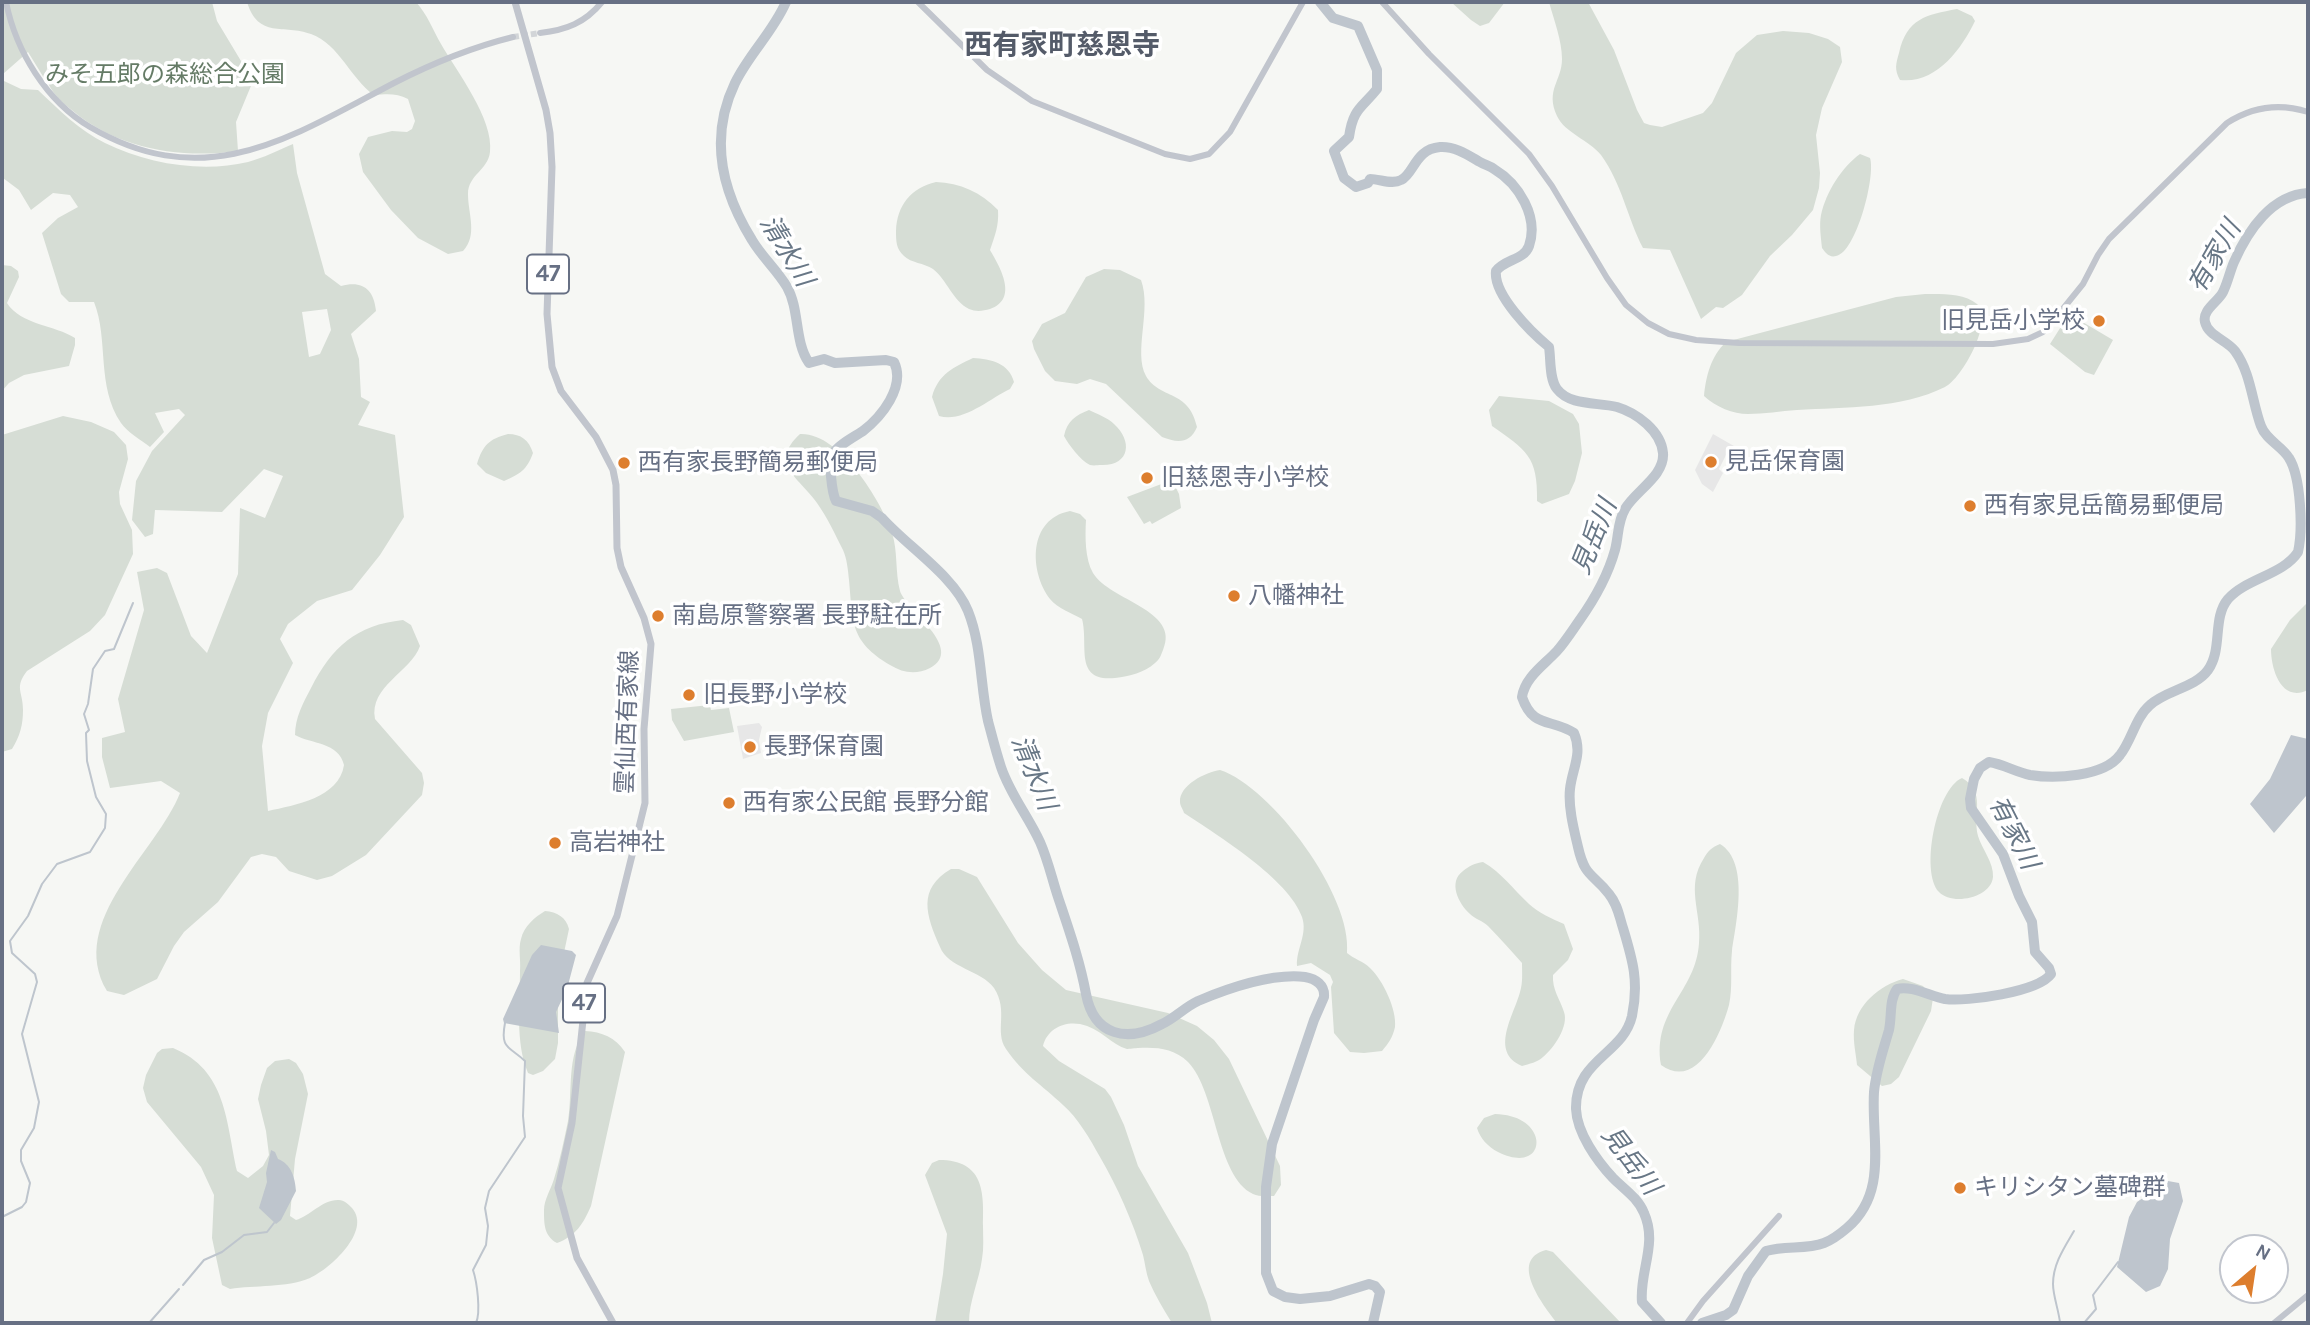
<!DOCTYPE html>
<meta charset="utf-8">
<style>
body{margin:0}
#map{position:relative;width:2310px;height:1325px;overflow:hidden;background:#f6f7f4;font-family:Karla,sans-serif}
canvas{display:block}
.frame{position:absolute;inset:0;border:4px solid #677084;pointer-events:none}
.north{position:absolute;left:2219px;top:1234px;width:70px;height:70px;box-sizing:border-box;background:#fff;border:2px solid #c2c6ce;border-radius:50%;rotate:29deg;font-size:19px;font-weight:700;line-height:28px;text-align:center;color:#677084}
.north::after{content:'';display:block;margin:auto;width:24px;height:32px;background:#dd7e2e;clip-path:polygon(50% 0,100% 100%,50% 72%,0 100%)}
</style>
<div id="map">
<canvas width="2310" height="1325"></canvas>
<div class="frame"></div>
<div class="north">N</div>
</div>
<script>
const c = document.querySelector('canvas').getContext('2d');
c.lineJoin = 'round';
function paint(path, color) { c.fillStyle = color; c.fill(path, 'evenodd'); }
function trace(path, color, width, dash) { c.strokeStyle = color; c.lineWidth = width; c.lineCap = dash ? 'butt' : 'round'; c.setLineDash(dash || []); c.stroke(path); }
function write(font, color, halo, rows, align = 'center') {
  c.font = font + ' Karla,"Noto Sans JP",sans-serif'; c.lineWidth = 7; c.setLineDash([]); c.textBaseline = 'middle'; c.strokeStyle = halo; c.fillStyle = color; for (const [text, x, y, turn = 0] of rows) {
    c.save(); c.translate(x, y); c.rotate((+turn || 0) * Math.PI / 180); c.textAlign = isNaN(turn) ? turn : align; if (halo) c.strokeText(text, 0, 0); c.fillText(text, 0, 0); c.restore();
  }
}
paint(new Path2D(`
 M 1713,434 L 1734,446 L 1726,455 L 1719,469 L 1723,473 L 1713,492 L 1702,484 L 1695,470 Z
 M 759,723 L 762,727 L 759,740 L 761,753 L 743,759 L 737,726 Z`), '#e7e7e7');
paint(new Path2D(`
 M 2,2 L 212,2 L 217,21 L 253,81 L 236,122 L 238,151 C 181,159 118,149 73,111 C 65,105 55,96 50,87 C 47,82 48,72 48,66 L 44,78 L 28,52 L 3,74 L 4,81 L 21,89 L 38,90 C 58,109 80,131 105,143 C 148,164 202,173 248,162 C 263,158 279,150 293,144 L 297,173 L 325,274 L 341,286 C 362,280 374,289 376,311 L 351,334 L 359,359 L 361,397 L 370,402 L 358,425 L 395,435 L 404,517 L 380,555 L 352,590 L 317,601 L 288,624 L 280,639 L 293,663 L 268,713 L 262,746 L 268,811 C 295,805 339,798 344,765 C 339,742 311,744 295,735 C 295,718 303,703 311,688 C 332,647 356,625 403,620 L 411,625 L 420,646 C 411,672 369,686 375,719 L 422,773 L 424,783 L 422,795 L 366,855 L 332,876 L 317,880 L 289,871 L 276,857 L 262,854 L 251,857 L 218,902 L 184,932 L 174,946 L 157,979 L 124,995 L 107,991 C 66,921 157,852 180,793 L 161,781 L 110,788 L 102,757 L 102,738 L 125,732 L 118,699 L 144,610 L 137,572 L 157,568 L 167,573 L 191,636 L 207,653 L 238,574 L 240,508 L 265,518 L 283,476 L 264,469 L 222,512 L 155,510 L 153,534 L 145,537 L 132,520 L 136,481 L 152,451 L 185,415 L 179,409 L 155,413 L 164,432 L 150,447 C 141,440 127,432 121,423 C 96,386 109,340 94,302 L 69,302 L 61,294 L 42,233 L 58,218 L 78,207 L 70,195 L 53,193 L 31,210 L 19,190 L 3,178 ZM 327,309 L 331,330 L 320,354 L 309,357 L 302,312 Z
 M 247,2 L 416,2 C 427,14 433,30 441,44 C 457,72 494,119 490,152 C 488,170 468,175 468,194 C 468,214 478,235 463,251 L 448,254 L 418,238 L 391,210 L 363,172 L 359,154 L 368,137 L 392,131 L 407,132 L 412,129 L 415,121 L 408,99 C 397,93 387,94 374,95 C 350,78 340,45 311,34 C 284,24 258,39 247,2 Z
 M 1451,2 L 1505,2 L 1489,23 L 1480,26 L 1471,20 Z
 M 1549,2 L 1588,2 L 1614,50 L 1637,110 L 1644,123 L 1650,125 L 1662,127 L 1703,113 L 1712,103 L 1736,53 L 1757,35 L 1783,31 L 1809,33 L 1828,39 L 1840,47 L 1842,62 L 1822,108 L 1816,135 L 1820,173 L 1819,188 L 1813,210 L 1792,235 L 1770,256 L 1742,295 L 1723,308 L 1716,307 L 1701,319 L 1670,250 L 1643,248 C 1627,217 1622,184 1601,155 C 1589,140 1565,133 1557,116 C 1545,90 1562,81 1562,59 C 1562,41 1554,20 1549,2 Z
 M 1957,9 L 1972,16 L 1975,21 C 1961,50 1936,84 1900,80 C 1894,69 1896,64 1899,53 C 1907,18 1926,15 1957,9 Z
 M 1860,154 L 1870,158 C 1876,176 1856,253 1836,256 C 1829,258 1825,252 1822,248 C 1821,238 1819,225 1821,215 C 1826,192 1842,167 1860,154 Z
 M 936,182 C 960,183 981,192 998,210 C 999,226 995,235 990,250 C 1000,267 1019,299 990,309 C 983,311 976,312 969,309 C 953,301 947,280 933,269 C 924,263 911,263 904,256 C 896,249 896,241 896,231 C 897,205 911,188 936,182 Z
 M 2,265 L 11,266 L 18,271 L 19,277 L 7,303 C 21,325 55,325 75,338 L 75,345 L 69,366 L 24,375 L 9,383 L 2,391 Z
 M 1104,269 L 1120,270 L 1141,280 C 1152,310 1133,352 1146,376 C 1160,400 1189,389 1197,427 C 1190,444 1177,443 1162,437 L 1106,384 L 1090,379 L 1077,384 L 1055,381 L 1045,371 L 1034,349 L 1032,341 L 1042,324 L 1065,313 L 1086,277 Z
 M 1925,294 C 1942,294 1964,293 1977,304 C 1995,319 1962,379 1945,387 C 1901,409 1845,407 1797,410 C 1781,411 1764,414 1748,414 C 1733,414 1716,407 1704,396 C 1706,376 1711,356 1726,342 L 1896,297 Z
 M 2069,314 L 2113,340 L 2094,375 L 2085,372 L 2050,344 Z
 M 973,358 C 991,359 1009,363 1014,382 L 1010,389 C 989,399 963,423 939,416 L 932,397 C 938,374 954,367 973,358 Z
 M 1499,396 L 1549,401 L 1573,414 L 1579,424 L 1582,453 L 1575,481 L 1569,494 L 1542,504 L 1537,501 C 1538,456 1526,450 1492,426 L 1489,410 Z
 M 1089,410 C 1097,414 1108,418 1114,424 C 1133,441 1130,466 1101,465 C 1098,465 1094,466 1090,465 C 1080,460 1069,445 1064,436 C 1067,421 1076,415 1089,410 Z
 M 63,416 L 91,422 L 114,432 L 126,445 L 128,459 L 119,492 L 120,504 L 132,530 L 133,554 L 105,615 L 90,631 L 27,671 C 14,688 23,691 23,710 C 23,725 20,736 12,749 L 2,752 L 2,435 Z
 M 508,434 C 521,434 529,440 533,453 C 527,470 520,474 504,481 L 486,473 L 477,464 C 483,445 489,439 508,434 Z
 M 800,434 C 839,432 881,500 892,533 C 898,551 895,572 900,591 C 905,609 966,649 930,668 C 916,675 903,673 890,665 C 850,641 853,623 849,580 C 848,570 847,559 843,550 C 835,534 827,517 817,503 C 802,480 767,464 800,434 Z
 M 1172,480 L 1179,494 L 1181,508 L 1152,524 L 1150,521 L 1144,524 L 1127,497 Z
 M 1070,511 L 1080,514 L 1086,520 C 1085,537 1085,559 1093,573 C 1110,601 1181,610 1163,650 C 1161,655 1160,659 1155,663 C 1144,673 1130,676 1115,678 C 1073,682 1089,645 1082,619 C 1073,614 1057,608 1050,599 C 1029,571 1028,519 1070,511 Z
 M 2308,602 L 2308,690 C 2281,703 2271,669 2271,649 L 2290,620 Z
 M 710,705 L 711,710 L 729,708 L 734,732 L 684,741 L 672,720 L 671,709 Z
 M 1220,770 C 1272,787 1353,897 1347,953 C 1354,959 1363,961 1370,968 C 1383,980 1397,1010 1395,1027 C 1393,1037 1388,1044 1382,1051 L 1364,1053 L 1350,1052 L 1334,1033 L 1331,987 L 1333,982 L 1330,975 L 1311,963 L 1297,966 C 1296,949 1308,934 1302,917 C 1290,880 1216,834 1184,813 C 1183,809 1180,806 1180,802 C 1179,785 1206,772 1220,770 Z
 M 1962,778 C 1987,793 1972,813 1978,836 C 1982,849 1994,863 1993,877 C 1991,898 1952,906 1939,892 C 1920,872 1936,789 1962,778 Z
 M 1720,844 C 1750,862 1736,923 1732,951 C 1730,969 1733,987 1729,1005 C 1721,1034 1697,1091 1661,1065 C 1652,1010 1696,992 1699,943 C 1702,912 1685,887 1704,858 C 1708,851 1712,847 1720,844 Z
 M 1483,862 C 1502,873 1513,889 1529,904 C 1539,913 1552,919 1564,924 L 1573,949 L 1568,960 L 1553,975 C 1552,990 1560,999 1564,1012 C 1569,1026 1554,1048 1543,1057 C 1538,1062 1529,1064 1522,1066 C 1489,1052 1514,1015 1520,992 C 1523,983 1522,973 1522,963 C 1511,951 1500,938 1488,926 C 1483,921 1475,919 1470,914 C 1458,903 1448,882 1463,871 C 1469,866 1475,863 1483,862 Z
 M 951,869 L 959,869 L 977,877 L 1018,943 L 1042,970 L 1066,990 L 1168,1013 L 1197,1026 L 1214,1040 L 1229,1059 L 1280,1166 L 1281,1185 L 1274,1196 C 1267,1196 1259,1197 1253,1194 C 1216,1176 1217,1092 1188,1062 C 1174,1048 1156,1047 1138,1048 C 1137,1048 1128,1049 1127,1049 C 1112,1045 1100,1028 1080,1024 C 1064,1021 1047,1029 1043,1046 L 1059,1061 L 1105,1089 L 1111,1097 L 1124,1125 L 1138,1166 L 1188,1253 L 1207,1303 L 1212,1323 L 1172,1323 C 1164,1310 1155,1295 1149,1281 C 1146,1273 1145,1263 1143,1255 C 1133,1222 1117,1186 1100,1157 C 1090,1139 1078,1118 1063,1105 C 1042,1085 1023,1074 1006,1049 C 994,1031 1009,1011 994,988 C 981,970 948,968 940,947 C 926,915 917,889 951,869 Z
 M 545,911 C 557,912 566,917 569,929 L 558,981 L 558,1043 L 555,1059 L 543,1071 L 533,1075 L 528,1073 C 515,1042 520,1004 520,971 C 521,960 518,949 521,939 C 524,926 535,917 545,911 Z
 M 1903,979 L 1923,986 L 1933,998 L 1931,1011 L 1899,1077 L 1891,1084 L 1882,1086 L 1857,1065 C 1856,1054 1853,1042 1854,1030 C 1856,1005 1880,985 1903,979 Z
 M 585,1031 C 602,1032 615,1037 625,1052 L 591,1206 C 583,1224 576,1236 557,1243 C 544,1236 544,1224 544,1210 C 544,1200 551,1189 554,1179 C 560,1160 564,1140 568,1121 C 573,1091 566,1056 585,1031 Z
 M 173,1048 C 227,1070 226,1122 237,1171 L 248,1178 L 263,1166 L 269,1155 L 266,1131 L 258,1099 L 261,1085 L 267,1068 L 275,1061 L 289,1059 L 296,1063 L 303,1074 L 308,1094 L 295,1159 L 290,1216 L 296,1220 C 310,1216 323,1199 339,1200 C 344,1200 348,1204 352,1208 C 372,1231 330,1269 310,1278 C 286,1288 255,1285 230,1289 L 222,1285 L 212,1238 L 214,1195 L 201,1167 L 147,1102 L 143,1088 L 146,1075 L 157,1053 L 162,1049 Z
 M 1495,1114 C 1552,1115 1548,1177 1498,1152 C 1488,1147 1480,1138 1477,1128 L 1484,1118 Z
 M 939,1160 C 984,1160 984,1192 983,1226 C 983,1237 984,1248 982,1259 C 979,1281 969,1301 969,1323 L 935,1323 L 943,1274 L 947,1234 L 925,1175 L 932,1163 Z
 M 1546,1250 L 1553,1252 L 1621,1323 L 1557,1323 C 1543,1305 1508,1260 1546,1250 Z`), '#d6ddd5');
paint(new Path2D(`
 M 2291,735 L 2308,739 L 2306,796 L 2274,833 L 2250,804 L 2270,779 Z
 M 541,945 L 572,951 L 576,955 L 567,989 L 556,1012 L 559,1033 L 504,1023 L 503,1019 L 532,955 Z
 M 271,1150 L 275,1152 L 278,1159 C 291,1164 295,1177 296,1191 L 281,1220 L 276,1224 L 259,1208 L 267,1182 L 266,1173 Z
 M 2168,1181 L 2179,1183 L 2183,1201 L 2170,1239 L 2168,1269 L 2160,1286 L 2146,1292 L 2117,1267 L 2129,1217 L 2137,1202 Z`), '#bec5cd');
trace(new Path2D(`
 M 2,1217 L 22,1207 L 26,1202 L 30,1183 L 21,1161 L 21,1150 L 34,1128 L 39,1102 L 22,1034 L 37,982 L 35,974 L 12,953 L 10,941 L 28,916 L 42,884 L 57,864 L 90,852 L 105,828 L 106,814 L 96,797 L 87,761 L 86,733 L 89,730 L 84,714 L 88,704 L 93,669 L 105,651 L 114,649 L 133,603
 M 183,1285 L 204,1260 L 222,1252 L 244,1235 L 267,1232 L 274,1223
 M 149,1323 L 179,1289
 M 476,1323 C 481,1312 477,1282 473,1270 L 486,1245 L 488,1226 L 485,1208 L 489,1191 L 525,1137 L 523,1116 L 525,1061 C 509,1046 500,1049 505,1023
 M 2060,1323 C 2059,1311 2053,1296 2053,1284 C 2053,1264 2064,1248 2074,1231
 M 2084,1323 L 2096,1309 L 2093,1295 L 2118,1262`), '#bec5cd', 2);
trace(new Path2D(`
 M 786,2 C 773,32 749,54 735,83 C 709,137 721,190 752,240 C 762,257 777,270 787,287 C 800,310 794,341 809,363 L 824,359 L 835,363 L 886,360 L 894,362 C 906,387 881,417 863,431 C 854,437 838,445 833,454 C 828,462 832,493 836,501 L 872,511 L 882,518 C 908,547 954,576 968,611 C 982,646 980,685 988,721 C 992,736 996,752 1001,767 C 1010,794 1028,816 1040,842 C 1048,860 1052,879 1058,897 C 1069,930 1080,961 1086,994 C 1094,1036 1127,1043 1162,1024 C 1175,1018 1185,1007 1198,1001 C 1229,988 1271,973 1305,977 C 1316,979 1325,985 1324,997 L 1314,1020 L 1272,1144 L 1266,1187 L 1266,1273 L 1273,1291 L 1285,1297 L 1300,1299 L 1330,1296 L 1369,1284 L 1375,1286 L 1380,1292 L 1373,1323
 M 1320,2 L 1333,18 L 1358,26 L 1377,70 L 1377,89 C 1362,108 1353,108 1349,137 L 1334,151 L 1344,178 L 1356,187 L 1368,183 L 1370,179 C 1380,179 1392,185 1401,180 C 1414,174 1415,149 1440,147 C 1455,146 1468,155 1480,162 C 1485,165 1490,166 1494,169 C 1519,184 1539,217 1529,246 C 1524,260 1505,259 1496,271 C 1493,295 1532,333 1549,347 C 1551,359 1549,379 1557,389 C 1570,406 1597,402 1617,407 C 1637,413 1661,431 1663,453 C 1665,476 1635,491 1625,509 C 1617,523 1619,535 1615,550 C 1608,575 1594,600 1579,621 C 1572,631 1565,642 1557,651 C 1544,665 1525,677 1522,697 C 1533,729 1551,718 1574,733 C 1583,754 1572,769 1570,789 C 1568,807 1574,830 1578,847 C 1585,878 1593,873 1609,894 C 1618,905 1619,916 1623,928 C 1633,961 1639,982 1632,1016 C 1623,1055 1575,1059 1576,1109 C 1577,1133 1597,1161 1613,1178 C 1624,1189 1638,1198 1644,1213 C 1658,1244 1639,1272 1642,1302 L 1661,1323
 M 1702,1323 L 1726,1315 L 1733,1310 L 1748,1276 L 1766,1251 C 1785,1245 1806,1250 1824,1243 C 1832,1240 1840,1234 1847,1228 C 1889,1192 1871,1140 1874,1092 C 1876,1070 1883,1051 1889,1030 C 1892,1016 1889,1000 1897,989 C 1911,985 1930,996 1945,999 C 1967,1002 2038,992 2051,974 L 2049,968 L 2035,952 L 2032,922 L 2019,896 L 2003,854 L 1971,808 L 1970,799 L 1974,779 L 1980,768 L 1989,762 C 2003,764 2016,772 2030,775 C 2054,779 2104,777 2120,755 C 2132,740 2135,718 2150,705 C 2166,690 2195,688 2208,670 C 2223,649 2212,618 2228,599 C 2247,578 2283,575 2298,552 C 2303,530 2301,477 2289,458 C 2282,446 2266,440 2261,426 C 2252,402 2251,373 2235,351 C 2227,340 2208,336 2205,322 C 2202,310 2218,302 2223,292 C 2228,282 2230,271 2234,262 C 2248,230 2272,195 2308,193`), '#bec5cd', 10);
trace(new Path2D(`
 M 513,37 L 540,33`), '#d2d5d8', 6, [6, 3]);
trace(new Path2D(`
 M 6,2 C 16,51 46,101 90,127 C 206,195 291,137 394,83 C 431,64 473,47 513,37
 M 918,2 L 987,70 L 1032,101 L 1165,154 L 1190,159 L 1209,154 L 1230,132 L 1303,2
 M 1382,2 L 1429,54 L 1529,154 L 1552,186 L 1607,278 L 1626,305 L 1648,323 L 1669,334 L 1696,340 L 1739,343 L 1993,344 L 2028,339 L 2043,332 L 2049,326 L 2083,284 L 2098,255 L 2109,239 L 2227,123 C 2252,107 2280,103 2308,112
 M 540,33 C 566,30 585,23 602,2
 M 1687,1323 L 1703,1301 L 1779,1216
 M 2274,1323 L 2308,1295`), '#c1c5cd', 6);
trace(new Path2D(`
 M 515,2 L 546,110 L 550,133 L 552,167 L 547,314 L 552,367 L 561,391 L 596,437 L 613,470 L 616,485 L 617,548 L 621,567 L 644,618 L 651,644 L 644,729 L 645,803 L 617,916 L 587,983 L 572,1123 L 558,1188 L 577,1258 L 613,1323`), '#c1c5cd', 7);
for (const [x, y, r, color] of [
 [2099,321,7,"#dd7e2e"],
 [1711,462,7,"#dd7e2e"],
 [624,463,7,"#dd7e2e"],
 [1147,478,7,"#dd7e2e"],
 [1970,506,7,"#dd7e2e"],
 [1234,596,7,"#dd7e2e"],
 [658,616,7,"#dd7e2e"],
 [689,695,7,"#dd7e2e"],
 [750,747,7,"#dd7e2e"],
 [729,803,7,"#dd7e2e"],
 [555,843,7,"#dd7e2e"],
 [1960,1188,7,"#dd7e2e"]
]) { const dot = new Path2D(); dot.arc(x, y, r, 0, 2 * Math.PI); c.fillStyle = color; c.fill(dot); trace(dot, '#fff', 2.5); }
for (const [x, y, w] of [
 [548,274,42],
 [584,1003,42]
]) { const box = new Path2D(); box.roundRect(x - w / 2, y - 19.5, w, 39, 5); c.fillStyle = '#fff'; c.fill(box); trace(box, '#677084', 2); }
write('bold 23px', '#677084', null, [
 ["47",548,274],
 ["47",584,1003]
]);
write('24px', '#657b66', '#fff', [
 ["みそ五郎の森総合公園",165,75]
]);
write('24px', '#677084', '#fff', [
 ["旧見岳小学校",2085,321,"right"],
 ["見岳保育園",1725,462],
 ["西有家長野簡易郵便局",638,463],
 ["旧慈恩寺小学校",1161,478],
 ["西有家見岳簡易郵便局",1984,506],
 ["八幡神社",1248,596],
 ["南島原警察署 長野駐在所",672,616],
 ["旧長野小学校",703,695],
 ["長野保育園",764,747],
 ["西有家公民館 長野分館",743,803],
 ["高岩神社",569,843],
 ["キリシタン墓碑群",1974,1188]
], 'left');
write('24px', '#677084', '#fff', [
 ["雲仙西有家線",628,722,-88]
]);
write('italic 26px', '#687786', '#fff', [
 ["清水川",786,251,59],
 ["有家川",2215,257,-60],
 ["見岳川",1595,537,-68],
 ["清水川",1033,773,68],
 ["有家川",2013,833,63],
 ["見岳川",1630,1161,53]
]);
write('bold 28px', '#545b69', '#fff', [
 ["西有家町慈恩寺",1062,46]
]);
</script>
